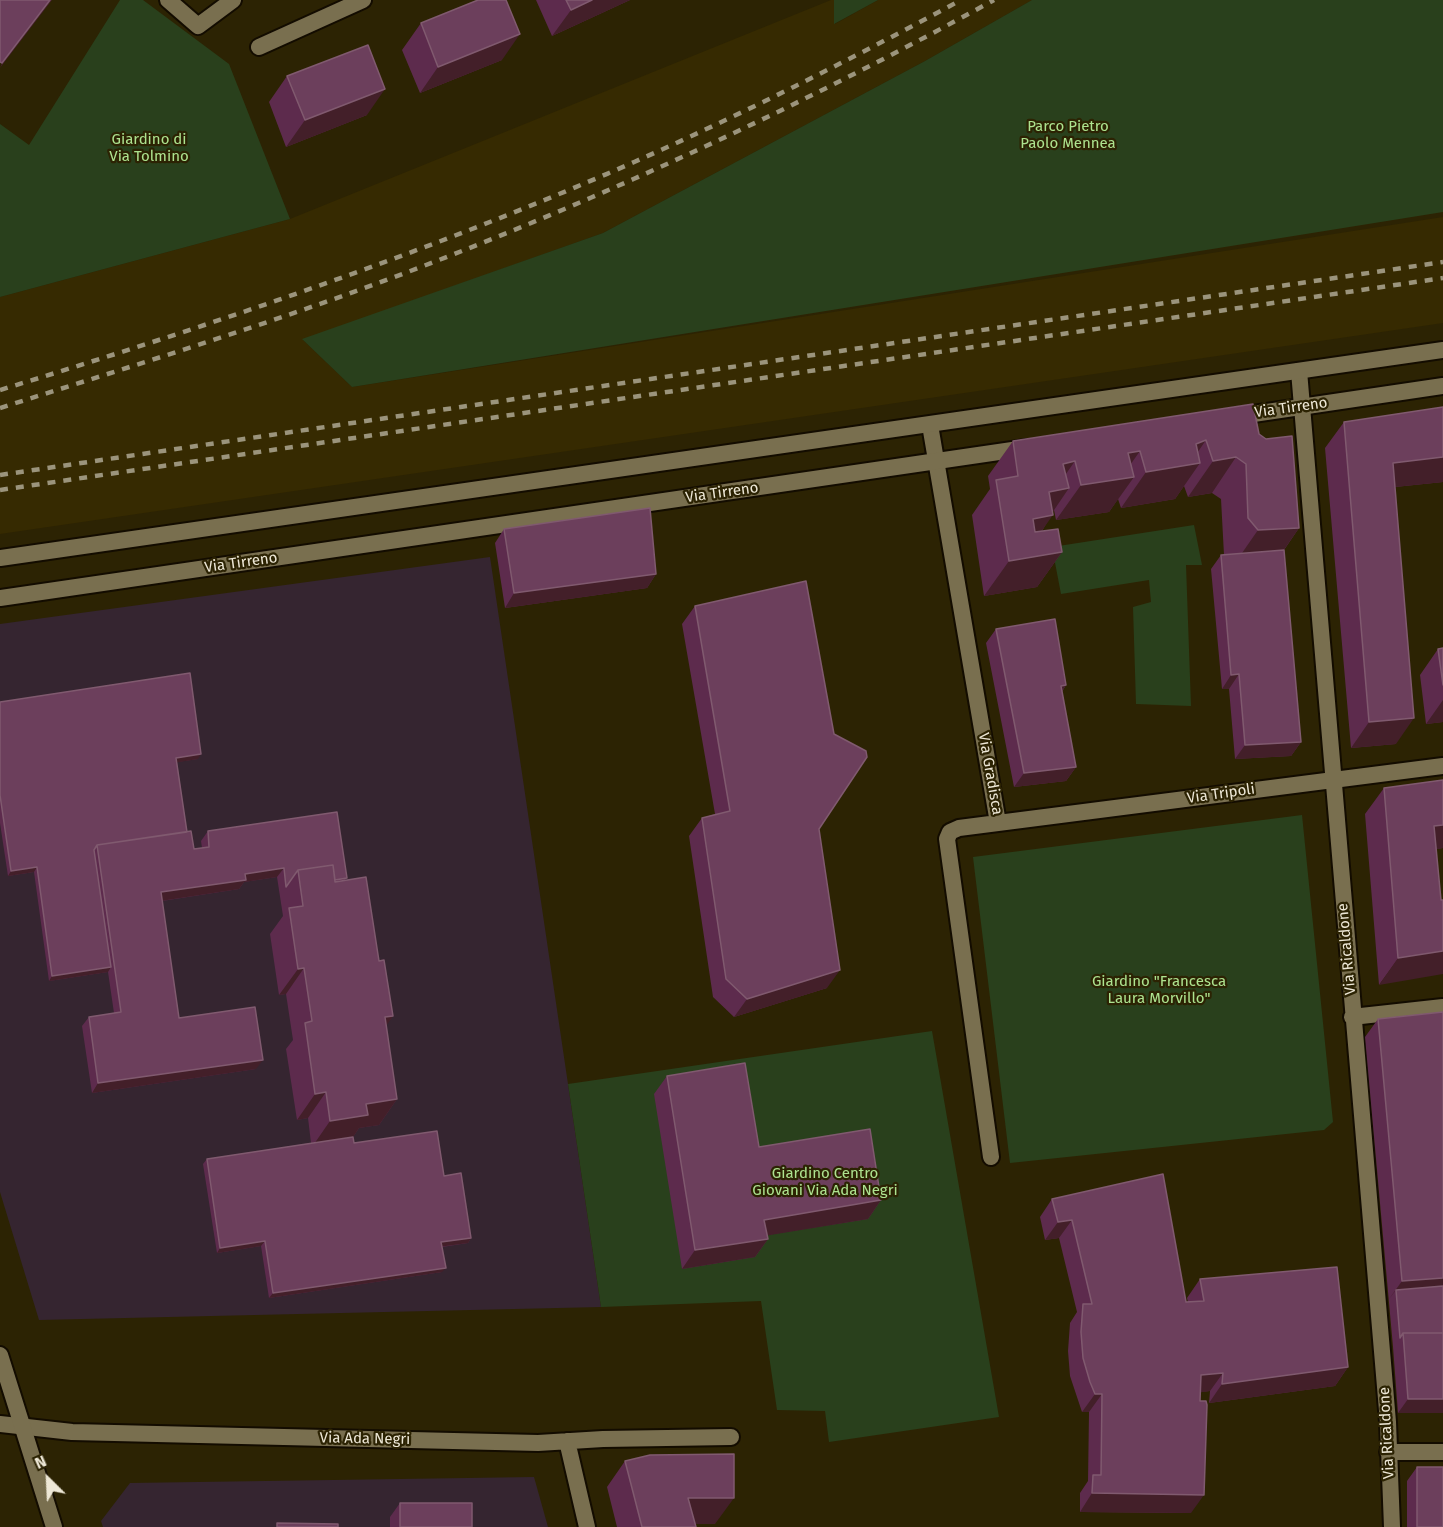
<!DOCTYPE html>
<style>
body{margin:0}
#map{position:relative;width:1443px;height:1527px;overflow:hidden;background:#2c2303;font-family:"Fira Sans",sans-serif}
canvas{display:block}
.north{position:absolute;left:18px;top:1449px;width:60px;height:60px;-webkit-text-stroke:4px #2c2303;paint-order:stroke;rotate:336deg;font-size:16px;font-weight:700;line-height:24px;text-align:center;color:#ede7d6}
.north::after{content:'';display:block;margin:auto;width:21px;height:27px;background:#ede7d6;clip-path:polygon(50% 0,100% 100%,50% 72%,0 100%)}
</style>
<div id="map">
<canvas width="1443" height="1527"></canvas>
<div class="north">N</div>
</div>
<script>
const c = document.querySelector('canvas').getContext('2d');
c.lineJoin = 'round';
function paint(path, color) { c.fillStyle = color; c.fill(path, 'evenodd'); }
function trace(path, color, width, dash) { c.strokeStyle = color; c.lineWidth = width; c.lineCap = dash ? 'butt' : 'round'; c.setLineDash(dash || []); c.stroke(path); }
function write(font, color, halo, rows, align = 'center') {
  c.font = font + ' "Fira Sans",sans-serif'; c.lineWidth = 4.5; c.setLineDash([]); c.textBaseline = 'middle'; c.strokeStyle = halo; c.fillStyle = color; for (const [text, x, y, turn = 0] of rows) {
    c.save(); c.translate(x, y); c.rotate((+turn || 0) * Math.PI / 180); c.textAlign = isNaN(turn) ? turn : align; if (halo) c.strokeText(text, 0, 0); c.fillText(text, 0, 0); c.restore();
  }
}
paint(new Path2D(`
 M 831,0 L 834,0 L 835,24 L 878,0 L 1032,0 L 925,61 L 603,233 L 303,340 L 352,387 L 1443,217 L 1443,323 L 0,534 L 0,297 L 290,219 Z`), '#362a01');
paint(new Path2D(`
 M 490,557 L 601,1307 L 39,1320 L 0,1192 L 0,624 Z
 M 534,1477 L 548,1527 L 103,1527 L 101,1521 L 130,1483 Z`), '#352530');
paint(new Path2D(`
 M 120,0 L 143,0 L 229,64 L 290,219 L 0,297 L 0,124 L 29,145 Z
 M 834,0 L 878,0 L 834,24 Z
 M 1032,0 L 1443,0 L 1443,212 L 352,387 L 302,339 L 603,233 L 925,61 Z
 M 1194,525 L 1202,565 L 1186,565 L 1191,706 L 1136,704 L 1133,607 L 1151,602 L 1149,580 L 1061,594 L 1052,547 Z
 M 1302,815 L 1333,1122 L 1324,1130 L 1010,1163 L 973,857 Z
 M 932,1031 L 999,1417 L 829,1442 L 825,1411 L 777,1410 L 761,1301 L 601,1307 L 568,1084 Z`), '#29401c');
const minor = new Path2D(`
 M 168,0 L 198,26 L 233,0
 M 259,47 L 363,0
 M 1299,371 L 1388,1422 L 1392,1527
 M 930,425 L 998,823 L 959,828 L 950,832 L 947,839 L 991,1157
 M 998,823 L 1443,766
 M 1352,1017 L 1443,1007
 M 0,1424 L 72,1432 L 538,1443 L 603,1439 L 731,1437
 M 567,1441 L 587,1527
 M 1388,1452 L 1443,1452`);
const tertiary = new Path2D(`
 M 1233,417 L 1443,386
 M 0,558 L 1443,350
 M 0,598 L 1026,448
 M 0,1355 L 54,1527`);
trace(minor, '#130c00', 20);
trace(tertiary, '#130c00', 20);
trace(minor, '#796f4f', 16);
trace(tertiary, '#796f4f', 16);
trace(new Path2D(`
 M 0,390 C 206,327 411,258 609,173 C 729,121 846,62 961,0
 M 0,408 C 142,363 286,319 426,265 C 621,190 810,101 994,0
 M 0,475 L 1443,262
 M 0,490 L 1443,278`), '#9b947c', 4.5, [8, 8]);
paint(new Path2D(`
 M 536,0 L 630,0 L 552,36 Z
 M 421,23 L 502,60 L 420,93 L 402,50 Z
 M 287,76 L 367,115 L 286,147 L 269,102 Z
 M 1443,407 L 1443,482 L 1395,487 L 1396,744 L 1351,748 L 1325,448 L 1344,422 Z
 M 1259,434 L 1299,528 L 1284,550 L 1301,742 L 1291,756 L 1235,759 L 1229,689 L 1222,689 L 1211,569 L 1221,555 L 1224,555 L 1221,499 L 1212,493 L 1188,497 L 1184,486 L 1175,499 L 1121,508 L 1118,499 L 1109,512 L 1056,520 L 1054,510 L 1042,531 L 1062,552 L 1037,587 L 984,596 L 972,515 L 990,489 L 988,476 L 1013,441 Z
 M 504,529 L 656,574 L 647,588 L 505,608 L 495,543 Z
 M 695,606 L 819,829 L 827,988 L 734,1017 L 713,997 L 689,836 L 702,818 L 715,814 L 682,624 Z
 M 996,629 L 1066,685 L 1062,692 L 1076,767 L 1066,781 L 1014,787 L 986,643 Z
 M 1443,648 L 1443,722 L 1426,724 L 1420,675 L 1438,649 Z
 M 0,702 L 198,759 L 177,762 L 187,832 L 194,849 L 202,848 L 201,841 L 208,831 L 347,878 L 345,880 L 379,961 L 393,1016 L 386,1025 L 397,1099 L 379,1125 L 359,1128 L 353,1137 L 354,1143 L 444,1176 L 471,1238 L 468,1243 L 442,1247 L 442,1272 L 269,1298 L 261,1246 L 217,1253 L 203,1164 L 207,1159 L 311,1143 L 308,1118 L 297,1120 L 286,1049 L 293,1040 L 286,994 L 279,995 L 270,934 L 283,916 L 277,877 L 244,882 L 239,889 L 162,901 L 179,1018 L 256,1069 L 92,1093 L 82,1026 L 89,1017 L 114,1013 L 108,972 L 49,981 L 34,872 L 8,876 L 0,823 Z
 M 1443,780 L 1443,848 L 1436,849 L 1441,900 L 1379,985 L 1365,814 L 1384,788 Z
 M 1443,1012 L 1443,1413 L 1398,1413 L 1393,1347 L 1365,1037 L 1378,1019 Z
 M 667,1076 L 759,1147 L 881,1200 L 868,1219 L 767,1235 L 768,1239 L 755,1257 L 682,1269 L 654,1094 Z
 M 1052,1199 L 1186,1302 L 1188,1302 L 1187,1298 L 1200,1279 L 1348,1367 L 1335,1386 L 1209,1403 L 1210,1391 L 1200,1392 L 1191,1513 L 1080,1512 L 1080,1493 L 1088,1481 L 1089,1412 L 1082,1412 L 1070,1376 L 1068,1351 L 1070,1323 L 1077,1312 L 1059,1238 L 1045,1240 L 1040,1217 Z
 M 625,1461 L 715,1524 L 695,1524 L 696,1527 L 617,1527 L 607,1487 Z
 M 1417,1467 L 1443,1527 L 1407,1527 L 1407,1481 Z
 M 400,1503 L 472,1527 L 390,1527 L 390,1517 Z`), '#5d2b4d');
paint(new Path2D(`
 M 50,0 L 52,0 L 0,68 L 2,63 Z
 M 592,0 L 630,0 L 552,36 L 571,10 Z
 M 520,34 L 502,60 L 420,93 L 438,67 Z
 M 385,89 L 367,115 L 286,147 L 305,120 Z
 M 1206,440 L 1189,465 L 1200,463 L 1175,499 L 1121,508 L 1146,472 L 1196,444 Z
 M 1140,451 L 1121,478 L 1134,477 L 1109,512 L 1056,520 L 1081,485 L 1128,453 Z
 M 1236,457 L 1212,493 L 1188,497 L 1213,461 Z
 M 1443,457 L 1443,482 L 1375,489 L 1393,463 Z
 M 1075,461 L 1054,491 L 1069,488 L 1050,516 L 1053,515 L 1028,550 L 1008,555 L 1063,464 Z
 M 1299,528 L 1274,564 L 1233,566 L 1258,530 Z
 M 1062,552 L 1037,587 L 984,596 L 1009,561 Z
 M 656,574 L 647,588 L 505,608 L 514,593 Z
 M 1239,674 L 1229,689 L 1222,689 L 1231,675 Z
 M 1066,685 L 1057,699 L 1061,686 Z
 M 1443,700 L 1443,722 L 1426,724 Z
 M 1414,718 L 1396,744 L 1351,748 L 1369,722 Z
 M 1301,742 L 1291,756 L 1235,759 L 1245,745 Z
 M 201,754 L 198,759 L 173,763 L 176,758 Z
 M 1076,767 L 1066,781 L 1014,787 L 1024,773 Z
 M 1443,825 L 1443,848 L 1416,852 L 1434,826 Z
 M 37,867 L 34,872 L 8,876 L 11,871 Z
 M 284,868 L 277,877 L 244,882 L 239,889 L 154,902 L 161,892 L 245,874 Z
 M 1443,951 L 1443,974 L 1379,985 L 1398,958 Z
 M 111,967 L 108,972 L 49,981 L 52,976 Z
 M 304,968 L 286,994 L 279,995 L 298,969 Z
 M 840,970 L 827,988 L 734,1017 L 747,999 Z
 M 393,1016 L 375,1042 L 385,1017 Z
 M 263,1060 L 256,1069 L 92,1093 L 98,1083 Z
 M 326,1092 L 308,1118 L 297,1120 L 315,1094 Z
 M 397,1099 L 379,1125 L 359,1128 L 350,1142 L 312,1147 L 330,1121 L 366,1104 Z
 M 881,1200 L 868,1219 L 752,1238 L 764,1220 Z
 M 1072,1220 L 1059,1238 L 1045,1240 L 1058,1222 Z
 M 471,1238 L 468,1243 L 438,1247 L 441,1242 Z
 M 768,1239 L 755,1257 L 682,1269 L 695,1250 Z
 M 265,1241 L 261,1246 L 217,1253 L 220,1248 Z
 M 446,1268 L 442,1272 L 269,1298 L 273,1293 Z
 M 1443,1278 L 1443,1295 L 1396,1290 L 1389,1299 L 1402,1281 Z
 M 1348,1367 L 1335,1386 L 1209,1403 L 1222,1384 Z
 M 1223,1373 L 1210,1391 L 1188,1394 L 1201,1375 Z
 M 1095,1394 L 1102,1394 L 1089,1412 L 1082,1412 Z
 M 1408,1399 L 1443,1399 L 1443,1413 L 1398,1413 Z
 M 1092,1493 L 1204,1495 L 1191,1513 L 1080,1512 Z
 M 688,1498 L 734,1498 L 715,1524 L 670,1524 Z`), '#431f29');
const building = new Path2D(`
 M 0,0 L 50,0 L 2,63 L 0,62 Z
 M 478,0 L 506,0 L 520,34 L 438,67 L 421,23 Z
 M 566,0 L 592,0 L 571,10 Z
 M 368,45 L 385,89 L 305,120 L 287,76 Z
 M 1253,404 L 1259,434 L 1266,439 L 1292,436 L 1299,528 L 1258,530 L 1248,518 L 1246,464 L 1236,457 L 1213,461 L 1206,440 L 1196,444 L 1200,463 L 1146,472 L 1140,451 L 1128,453 L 1134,477 L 1081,485 L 1075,461 L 1063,464 L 1069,488 L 1049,492 L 1053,515 L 1033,519 L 1035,532 L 1058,529 L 1062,552 L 1009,561 L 996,480 L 1018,476 L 1013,441 Z
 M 1443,407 L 1443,457 L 1393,463 L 1414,718 L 1369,722 L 1344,422 Z
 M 650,508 L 656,574 L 514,593 L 504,529 Z
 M 1284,550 L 1301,742 L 1245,745 L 1239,674 L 1231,675 L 1221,555 Z
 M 806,581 L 834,734 L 866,751 L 867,757 L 819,829 L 840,970 L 747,999 L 726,979 L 702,818 L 730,811 L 695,606 Z
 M 1055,619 L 1066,685 L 1061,686 L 1076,767 L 1024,773 L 996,629 Z
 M 1443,648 L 1443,685 L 1438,649 Z
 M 190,673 L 201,754 L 176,758 L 187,832 L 97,845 L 94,850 L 111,967 L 52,976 L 37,867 L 11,871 L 0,795 L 0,702 Z
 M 1443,780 L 1443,825 L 1434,826 L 1441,900 L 1443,900 L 1443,951 L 1398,958 L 1384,788 Z
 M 337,812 L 347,878 L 335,880 L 333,865 L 298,870 L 286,887 L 284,868 L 245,874 L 246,880 L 161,892 L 179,1018 L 255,1007 L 263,1060 L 98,1083 L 89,1017 L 121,1012 L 97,845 L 191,831 L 194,849 L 209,847 L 208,831 Z
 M 333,865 L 335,882 L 366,877 L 379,961 L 384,960 L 393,1016 L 385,1017 L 397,1099 L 366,1104 L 368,1115 L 330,1121 L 326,1092 L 315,1094 L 305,1023 L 312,1021 L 304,968 L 298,969 L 289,908 L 303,906 L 298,870 Z
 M 1443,1012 L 1443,1278 L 1402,1281 L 1378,1019 Z
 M 745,1063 L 759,1147 L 870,1129 L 881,1200 L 764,1220 L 768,1239 L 695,1250 L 667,1076 Z
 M 437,1131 L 444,1176 L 461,1173 L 471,1238 L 441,1242 L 446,1268 L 273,1293 L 265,1241 L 220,1248 L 207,1159 L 353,1137 L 354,1143 Z
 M 1163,1174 L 1186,1302 L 1204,1301 L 1200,1279 L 1337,1267 L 1348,1367 L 1222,1384 L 1223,1373 L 1201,1375 L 1200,1401 L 1206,1401 L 1207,1405 L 1204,1495 L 1092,1493 L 1093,1475 L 1101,1475 L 1102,1394 L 1095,1394 L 1090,1382 L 1083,1358 L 1081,1332 L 1083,1304 L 1092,1304 L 1072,1220 L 1058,1222 L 1052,1199 Z
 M 1443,1286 L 1443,1333 L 1403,1333 L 1400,1338 L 1396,1290 Z
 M 1403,1333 L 1443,1333 L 1443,1399 L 1408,1399 Z
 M 734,1454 L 734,1498 L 688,1498 L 696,1527 L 642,1527 L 625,1461 L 650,1455 Z
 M 1417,1467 L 1443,1467 L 1443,1527 L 1417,1527 Z
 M 400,1503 L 472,1503 L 472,1527 L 400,1527 Z
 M 277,1523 L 338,1524 L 338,1527 L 277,1527 Z`);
paint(building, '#6c3f5c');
trace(building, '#805a6f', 1.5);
write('15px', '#ade38f', '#2c2303', [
 ["Parco Pietro",1068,127],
 ["Paolo Mennea",1068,144],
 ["Giardino di",149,140],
 ["Via Tolmino",149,157],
 ["Giardino \"Francesca",1159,982],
 ["Laura Morvillo\"",1159,999],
 ["Giardino Centro",825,1174],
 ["Giovani Via Ada Negri",825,1191]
]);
write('15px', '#ede7d6', '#2c2303', [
 ["Via Tirreno",1291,408,-8],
 ["Via Tirreno",722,493,-8],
 ["Via Tirreno",241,563,-8],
 ["Via Gradisca",990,774,80],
 ["Via Tripoli",1221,794,-8],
 ["Via Ricaldone",1347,949,-95],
 ["Via Ricaldone",1387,1433,-93],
 ["Via Ada Negri",365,1439,1]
]);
</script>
